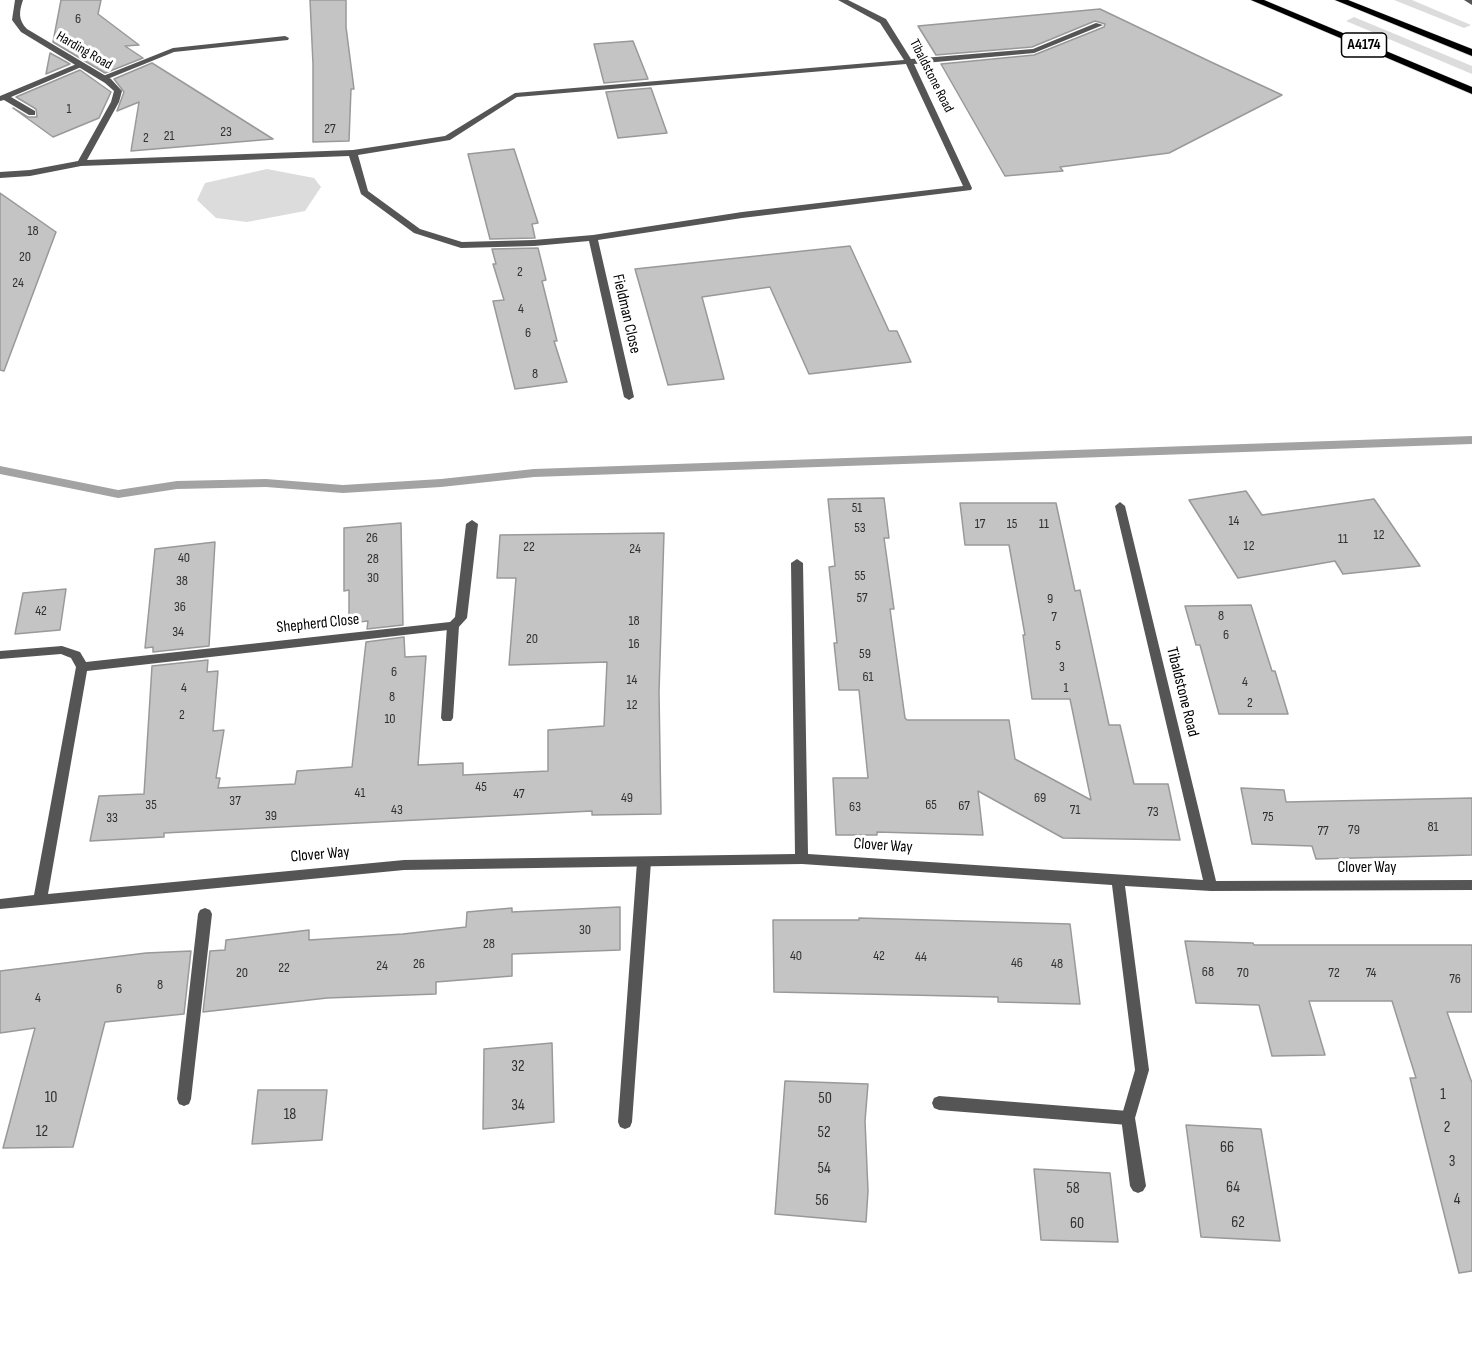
<!DOCTYPE html>
<style>
body{margin:0}
canvas{display:block;background:#fff}
</style>
<canvas width="1472" height="1351"></canvas>
<script>
const c = document.querySelector('canvas').getContext('2d');
c.lineJoin = 'round';
function paint(path, color) { c.fillStyle = color; c.fill(path, 'evenodd'); }
function trace(path, color, width, dash) { c.strokeStyle = color; c.lineWidth = width; c.lineCap = dash ? 'butt' : 'round'; c.setLineDash(dash || []); c.stroke(path); }
function write(font, color, halo, rows, align = 'center') {
  c.font = font + ' "Sofia Sans Condensed",sans-serif'; c.lineWidth = 6; c.setLineDash([]); c.textBaseline = 'middle'; c.strokeStyle = halo; c.fillStyle = color; for (const [text, x, y, turn = 0] of rows) {
    c.save(); c.translate(x, y); c.rotate((+turn || 0) * Math.PI / 180); c.textAlign = isNaN(turn) ? turn : align; if (halo) c.strokeText(text, 0, 0); c.fillText(text, 0, 0); c.restore();
  }
}
paint(new Path2D(`
 M 1394,0 L 1412,0 L 1471,25 L 1464,28 Z
 M 1354,17 L 1472,66 L 1472,74 L 1346,21 Z
 M 267,169 L 314,178 L 321,187 L 305,211 L 247,222 L 216,218 L 197,200 L 205,183 Z`), '#dcdcdc');
paint(new Path2D(`
 M 1472,436 L 1472,444 L 534,477 L 441,487 L 343,493 L 266,487 L 177,489 L 118,498 L 0,474 L 0,466 L 118,490 L 177,481 L 266,479 L 343,485 L 441,479 L 534,469 Z`), '#a3a3a3');
const building = new Path2D(`
 M 61,0 L 101,0 L 98,14 L 139,45 L 125,46 L 143,58 L 105,73 L 53,42 Z
 M 310,0 L 346,0 L 346,27 L 354,89 L 351,89 L 349,141 L 313,142 L 313,64 Z
 M 1100,9 L 1211,62 L 1282,95 L 1169,153 L 1060,167 L 1063,171 L 1005,176 L 941,64 L 1034,55 L 1104,27 L 1105,24 L 1095,21 L 1032,47 L 936,55 L 918,26 Z
 M 633,41 L 648,79 L 604,83 L 594,44 Z
 M 50,53 L 70,64 L 46,74 Z
 M 152,63 L 184,83 L 273,139 L 131,151 L 139,102 L 117,111 L 124,92 L 114,79 Z
 M 80,70 L 111,92 L 99,118 L 53,137 L 13,108 L 28,117 L 37,117 L 36,109 L 16,97 Z
 M 651,88 L 667,133 L 618,138 L 606,92 Z
 M 514,149 L 538,223 L 532,224 L 535,238 L 490,239 L 468,154 Z
 M 0,193 L 56,232 L 4,371 L 0,370 Z
 M 850,246 L 889,331 L 897,331 L 911,362 L 809,374 L 770,287 L 702,297 L 724,379 L 668,385 L 635,269 Z
 M 538,248 L 546,280 L 542,281 L 557,341 L 554,341 L 567,382 L 515,389 L 493,301 L 504,300 L 493,264 L 496,264 L 492,249 Z
 M 1246,491 L 1262,515 L 1374,499 L 1420,566 L 1343,574 L 1335,561 L 1238,578 L 1189,500 Z
 M 884,498 L 889,538 L 884,538 L 894,609 L 890,609 L 905,718 L 907,720 L 1009,720 L 1015,759 L 1091,800 L 1070,699 L 1032,699 L 1023,635 L 1025,635 L 1009,545 L 965,545 L 960,503 L 1056,503 L 1075,591 L 1080,590 L 1109,725 L 1120,725 L 1134,784 L 1168,784 L 1180,840 L 1063,838 L 978,791 L 983,835 L 877,832 L 877,835 L 836,835 L 833,778 L 868,778 L 859,690 L 839,690 L 834,643 L 837,643 L 829,567 L 835,566 L 828,499 Z
 M 401,523 L 403,625 L 367,629 L 368,621 L 349,623 L 349,590 L 344,591 L 344,528 Z
 M 664,533 L 659,692 L 661,814 L 592,815 L 592,811 L 164,833 L 164,837 L 90,841 L 99,796 L 144,794 L 152,666 L 208,660 L 207,672 L 218,671 L 213,731 L 224,730 L 216,778 L 220,778 L 218,788 L 295,784 L 297,771 L 352,767 L 366,642 L 404,637 L 405,657 L 426,656 L 418,765 L 463,763 L 463,775 L 548,771 L 548,730 L 604,726 L 607,662 L 509,665 L 516,578 L 497,578 L 500,535 Z
 M 215,542 L 209,646 L 153,652 L 153,647 L 145,648 L 155,549 Z
 M 66,589 L 60,630 L 15,634 L 23,593 Z
 M 1251,605 L 1272,671 L 1275,671 L 1288,714 L 1219,714 L 1200,645 L 1196,645 L 1185,606 Z
 M 1241,788 L 1284,790 L 1286,802 L 1472,798 L 1472,855 L 1316,859 L 1312,846 L 1252,844 Z
 M 620,907 L 620,950 L 512,954 L 512,976 L 436,982 L 436,994 L 327,998 L 203,1012 L 210,951 L 225,950 L 226,940 L 309,930 L 309,940 L 403,934 L 466,927 L 467,912 L 512,908 L 512,912 Z
 M 859,918 L 1070,924 L 1080,1004 L 998,1002 L 998,997 L 774,992 L 773,920 L 859,920 Z
 M 1185,941 L 1253,943 L 1254,945 L 1472,945 L 1472,1012 L 1447,1012 L 1472,1083 L 1472,1271 L 1459,1273 L 1410,1078 L 1416,1078 L 1392,1001 L 1309,1001 L 1325,1055 L 1272,1056 L 1259,1005 L 1196,1003 Z
 M 191,951 L 184,1014 L 105,1022 L 73,1147 L 3,1148 L 35,1028 L 0,1033 L 0,971 L 146,953 Z
 M 552,1043 L 554,1122 L 483,1129 L 484,1049 Z
 M 785,1081 L 868,1084 L 865,1121 L 868,1191 L 866,1222 L 775,1214 Z
 M 258,1090 L 327,1090 L 322,1140 L 252,1144 Z
 M 1186,1125 L 1261,1129 L 1280,1241 L 1201,1237 Z
 M 1034,1169 L 1110,1173 L 1118,1242 L 1041,1240 Z`);
paint(building, '#c4c4c4');
trace(building, '#999', 1.5);
const primary = new Path2D(`
 M 1251,0 L 1264,0 L 1472,87 L 1472,94 Z
 M 1335,0 L 1348,0 L 1472,49 L 1472,56 Z`);
trace(primary, '#dbdbdb', 1);
paint(new Path2D(`
 M 285,36 L 289,38 L 288,40 L 174,52 L 105,80 L 98,78 L 173,48 Z
 M 79,63 L 86,65 L 11,97 L 35,111 L 35,115 L 29,115 L 4,100 L 0,101 L 0,96 Z
 M 453,622 L 459,626 L 453,718 L 451,721 L 443,721 L 441,718 L 447,626 Z
 M 644,857 L 649,858 L 651,862 L 632,1122 L 630,1127 L 625,1129 L 620,1127 L 618,1122 L 637,862 L 639,858 Z
 M 205,908 L 210,910 L 212,914 L 191,1099 L 189,1104 L 184,1106 L 179,1104 L 177,1099 L 198,914 L 200,910 Z
 M 939,1096 L 1128,1111 L 1133,1113 L 1135,1118 L 1133,1123 L 1128,1125 L 939,1110 L 934,1108 L 932,1103 L 934,1098 Z`), '#555');
paint(new Path2D(`
 M 15,0 L 23,0 C 19,12 18,20 27,29 L 111,79 L 122,91 L 119,102 L 87,160 L 353,150 L 445,136 L 515,93 L 904,60 L 880,23 L 838,0 L 848,0 L 886,19 L 911,59 L 1033,49 L 1096,23 L 1103,25 L 1034,53 L 914,64 L 972,188 L 971,190 L 742,218 L 598,240 L 634,397 L 629,400 L 624,397 L 589,241 L 534,246 L 461,248 L 414,233 L 361,194 L 349,156 L 81,166 L 30,176 L 0,178 L 0,172 L 30,170 L 78,161 L 111,102 L 114,91 L 105,83 L 21,32 L 12,20 ZM 906,64 L 963,186 L 742,212 L 593,235 L 534,240 L 462,242 L 420,229 L 368,191 L 358,155 L 450,140 L 517,97 Z
 M 1464,0 L 1472,0 L 1472,5 Z
 M 1120,502 L 1125,506 L 1216,881 L 1472,880 L 1472,890 L 1211,891 L 1125,886 L 1149,1070 L 1135,1118 L 1146,1186 L 1143,1191 L 1138,1193 L 1133,1191 L 1130,1186 L 1121,1118 L 1135,1070 L 1112,885 L 802,864 L 404,870 L 0,909 L 0,899 L 34,895 L 76,667 L 71,658 L 61,654 L 0,659 L 0,651 L 62,646 L 80,652 L 86,662 L 450,622 L 455,617 L 466,524 L 472,520 L 478,524 L 467,618 L 457,629 L 87,671 L 48,894 L 404,860 L 795,854 L 791,563 L 797,559 L 803,563 L 808,854 L 1203,880 L 1115,506 Z`), '#555');
paint(primary, '#000');
write('14px', '#313131', null, [
 ["6",78,19],
 ["1",69,109],
 ["27",330,129],
 ["23",226,132],
 ["21",169,136],
 ["2",146,138],
 ["18",33,231],
 ["20",25,257],
 ["2",520,272],
 ["24",18,283],
 ["4",521,309],
 ["6",528,333],
 ["8",535,374],
 ["51",857,508],
 ["14",1234,521],
 ["17",980,524],
 ["15",1012,524],
 ["11",1044,524],
 ["53",860,528],
 ["12",1379,535],
 ["26",372,538],
 ["11",1343,539],
 ["12",1249,546],
 ["22",529,547],
 ["24",635,549],
 ["40",184,558],
 ["28",373,559],
 ["55",860,576],
 ["30",373,578],
 ["38",182,581],
 ["57",862,598],
 ["9",1050,599],
 ["36",180,607],
 ["42",41,611],
 ["8",1221,616],
 ["7",1054,617],
 ["18",634,621],
 ["34",178,632],
 ["6",1226,635],
 ["20",532,639],
 ["16",634,644],
 ["5",1058,646],
 ["59",865,654],
 ["3",1062,667],
 ["6",394,672],
 ["61",868,677],
 ["14",632,680],
 ["4",1245,682],
 ["4",184,688],
 ["1",1066,688],
 ["8",392,697],
 ["2",1250,703],
 ["12",632,705],
 ["2",182,715],
 ["10",390,719],
 ["45",481,787],
 ["41",360,793],
 ["47",519,794],
 ["49",627,798],
 ["69",1040,798],
 ["37",235,801],
 ["35",151,805],
 ["65",931,805],
 ["67",964,806],
 ["63",855,807],
 ["43",397,810],
 ["71",1075,810],
 ["73",1153,812],
 ["39",271,816],
 ["75",1268,817],
 ["33",112,818],
 ["81",1433,827],
 ["79",1354,830],
 ["77",1323,831],
 ["30",585,930],
 ["28",489,944],
 ["40",796,956],
 ["42",879,956],
 ["44",921,957],
 ["46",1017,963],
 ["26",419,964],
 ["48",1057,964],
 ["24",382,966],
 ["22",284,968],
 ["68",1208,972],
 ["20",242,973],
 ["70",1243,973],
 ["72",1334,973],
 ["74",1371,973],
 ["76",1455,979],
 ["8",160,985],
 ["6",119,989],
 ["4",38,998]
]);
write('14px', '#000', '#fff', [
 ["Harding Road",84,51,30],
 ["Tibaldstone Road",931,76,63]
]);
for (const [x, y, w] of [
 [1364,45,45]
]) { const box = new Path2D(); box.roundRect(x - w / 2, y - 12, w, 24, 4.5); c.fillStyle = '#fff'; c.fill(box); trace(box, '#000', 1.5); }
write('bold 15px', '#000', null, [
 ["A4174",1364,45]
]);
write('16px', '#000', '#fff', [
 ["Fieldman Close",626,314,77],
 ["Shepherd Close",318,624,-6],
 ["Tibaldstone Road",1182,692,76],
 ["Clover Way",883,846,4],
 ["Clover Way",320,855,-5],
 ["Clover Way",1367,868]
]);
write('16px', '#313131', null, [
 ["32",518,1067],
 ["1",1443,1095],
 ["10",51,1098],
 ["50",825,1099],
 ["34",518,1106],
 ["18",290,1115],
 ["2",1447,1128],
 ["12",42,1132],
 ["52",824,1133],
 ["66",1227,1148],
 ["3",1452,1162],
 ["54",824,1169],
 ["64",1233,1188],
 ["58",1073,1189],
 ["4",1457,1200],
 ["56",822,1201],
 ["62",1238,1223],
 ["60",1077,1224]
]);
</script>
